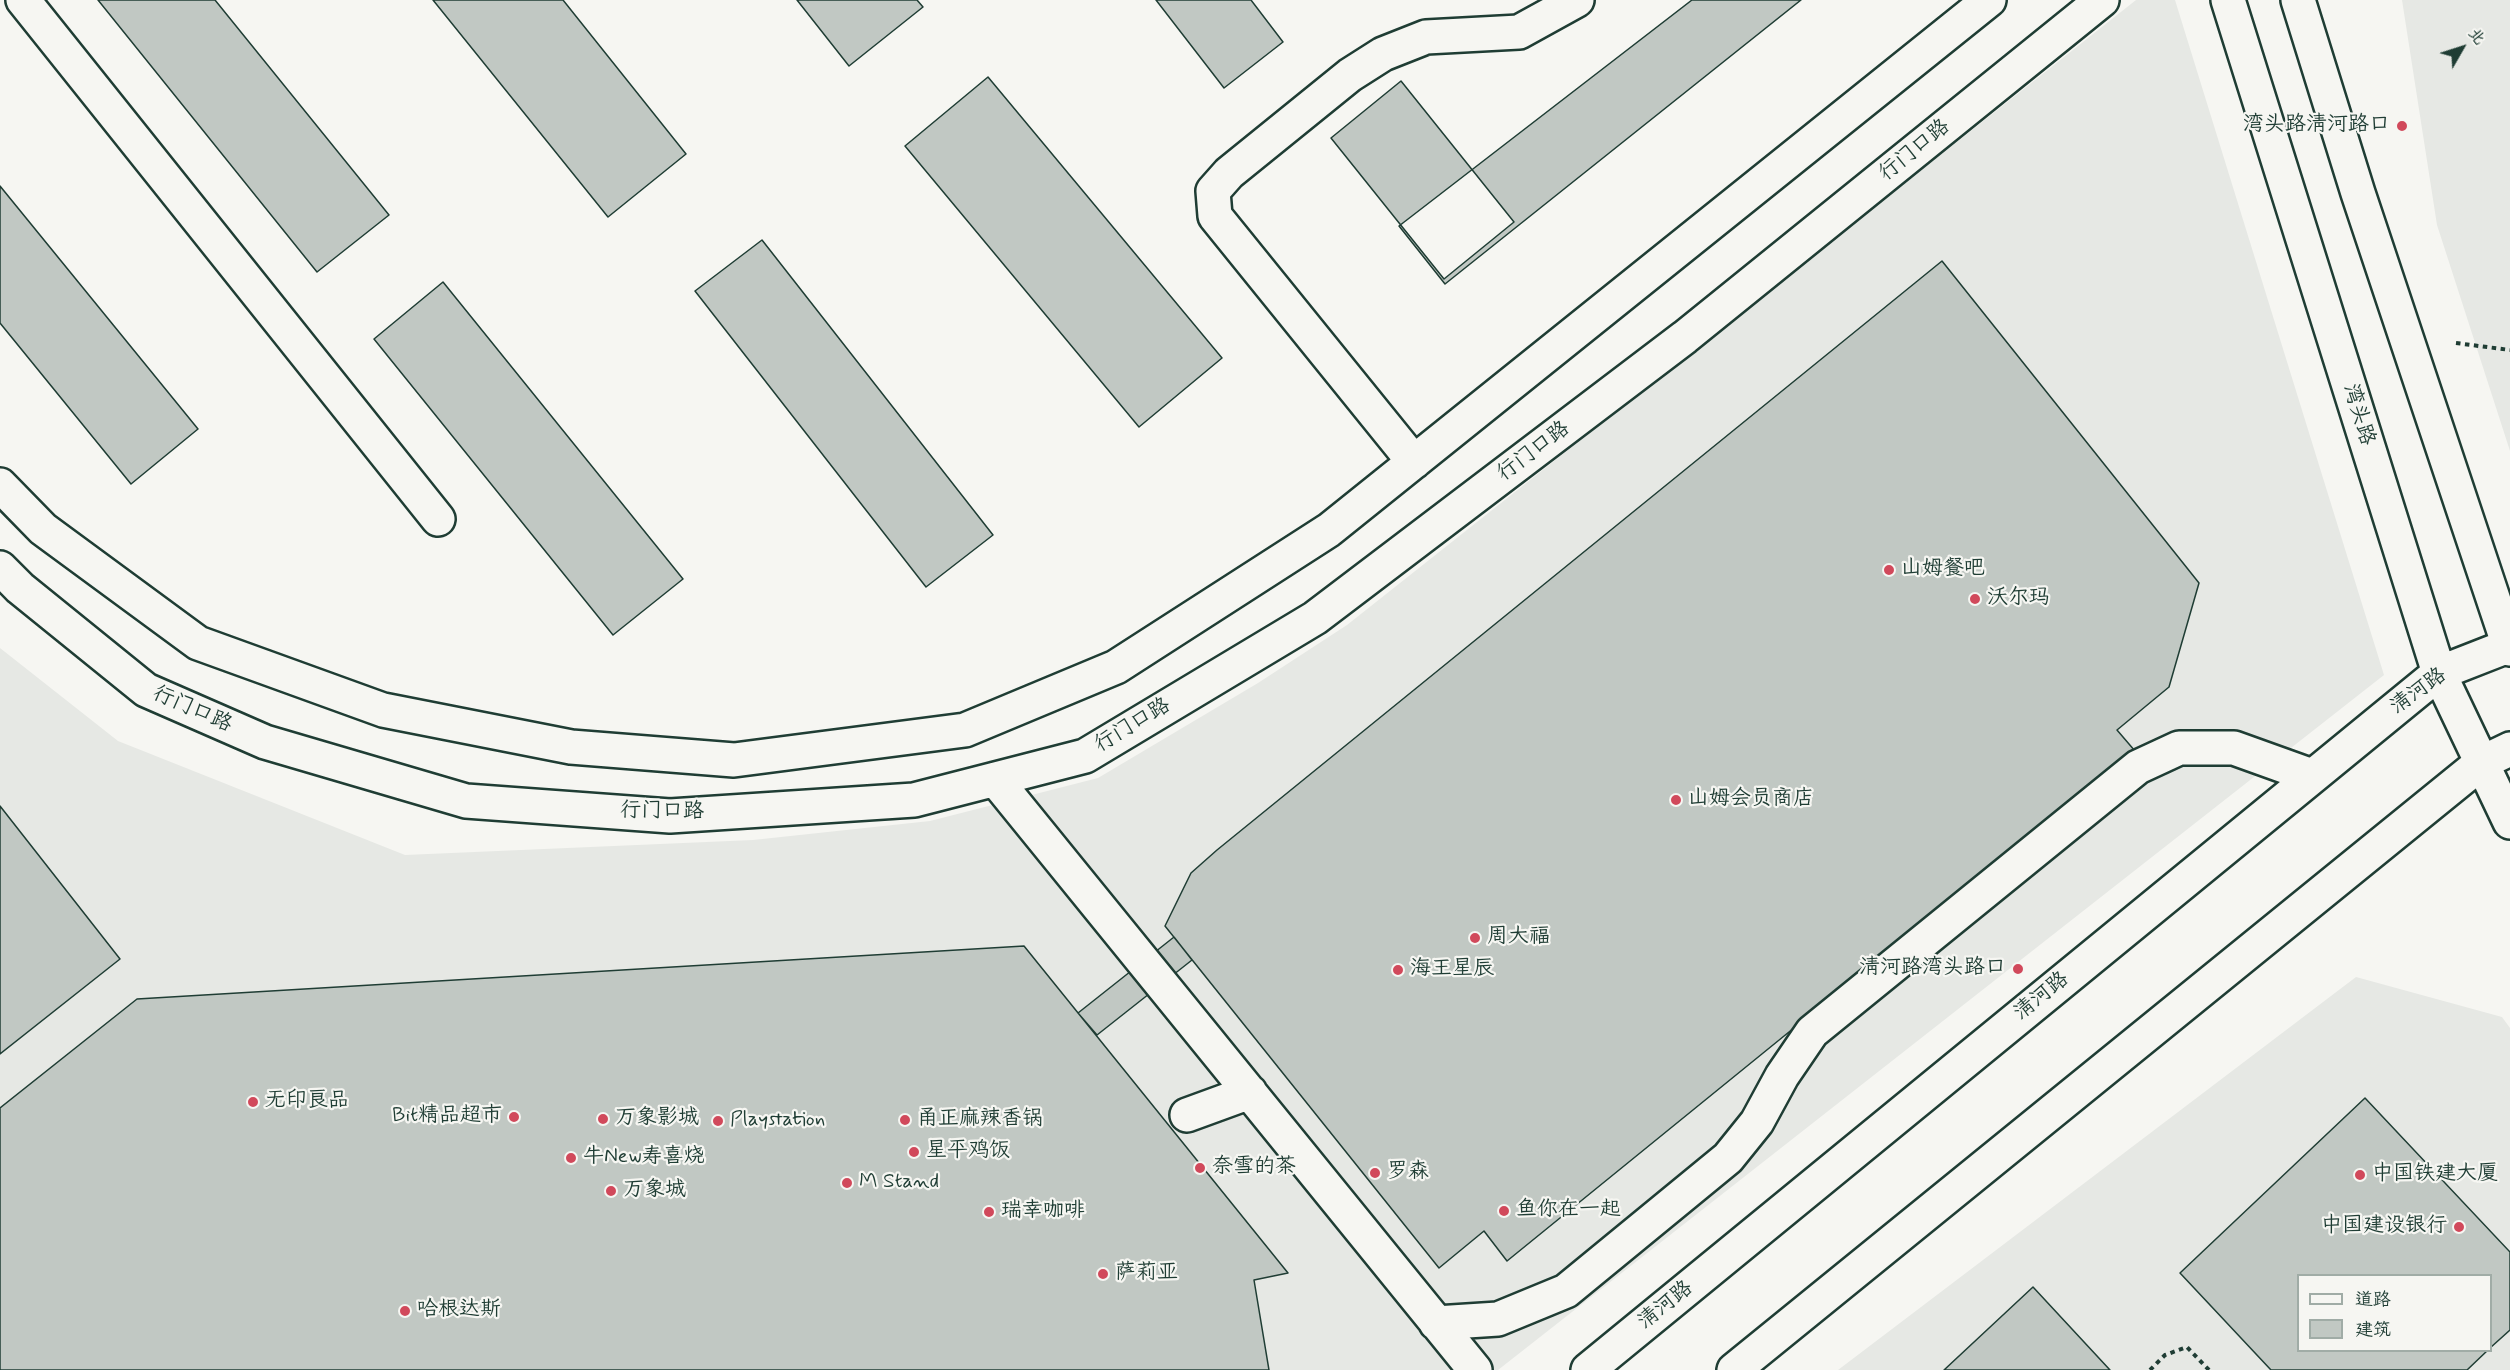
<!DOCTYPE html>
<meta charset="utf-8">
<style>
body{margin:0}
#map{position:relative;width:2510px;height:1370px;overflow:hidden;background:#f6f6f2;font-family:Mynerve,"LXGW WenKai TC",sans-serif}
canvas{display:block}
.legend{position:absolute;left:2297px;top:1274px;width:195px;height:78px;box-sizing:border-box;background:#f6f6f2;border:2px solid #a0aca6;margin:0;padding:8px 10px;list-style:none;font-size:18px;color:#1f3d34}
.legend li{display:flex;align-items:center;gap:12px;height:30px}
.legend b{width:30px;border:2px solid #a0aca6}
.north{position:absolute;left:2432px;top:18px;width:60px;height:60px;-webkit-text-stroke:4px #f6f6f2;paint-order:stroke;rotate:51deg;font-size:16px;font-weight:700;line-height:24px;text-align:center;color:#1f3d34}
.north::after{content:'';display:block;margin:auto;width:21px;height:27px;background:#1f3d34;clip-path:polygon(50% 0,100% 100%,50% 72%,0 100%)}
</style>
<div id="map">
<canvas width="2510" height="1370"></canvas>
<ul class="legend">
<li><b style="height:8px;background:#f6f6f2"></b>道路</li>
<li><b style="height:16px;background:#c1c8c3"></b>建筑</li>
</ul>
<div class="north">北</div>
</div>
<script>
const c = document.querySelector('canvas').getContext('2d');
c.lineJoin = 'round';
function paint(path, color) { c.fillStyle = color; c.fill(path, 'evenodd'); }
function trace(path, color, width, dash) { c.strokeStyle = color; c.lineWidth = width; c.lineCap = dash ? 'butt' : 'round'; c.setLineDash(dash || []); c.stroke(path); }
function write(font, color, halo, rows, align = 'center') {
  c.font = font + ' Mynerve,"LXGW WenKai TC",sans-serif'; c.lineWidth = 4.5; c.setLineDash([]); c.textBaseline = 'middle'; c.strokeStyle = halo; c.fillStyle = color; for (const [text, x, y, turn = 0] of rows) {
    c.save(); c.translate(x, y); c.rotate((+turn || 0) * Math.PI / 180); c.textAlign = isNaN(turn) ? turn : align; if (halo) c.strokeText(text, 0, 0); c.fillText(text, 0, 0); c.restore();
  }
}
paint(new Path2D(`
 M 2136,0 L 2175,0 L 2384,675 L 1498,1370 L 0,1370 L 0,648 L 118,741 L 405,855 L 753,840 L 930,821 L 1098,778 L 1258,683 L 1347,625 Z
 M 2402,0 L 2510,0 L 2510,451 L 2437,225 Z
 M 2356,977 L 2502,1017 L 2510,1028 L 2510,1370 L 1838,1370 ZM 2298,1276 L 2490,1276 L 2490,1350 L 2298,1350 Z`), '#e6e8e4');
const building = new Path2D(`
 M 98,0 L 215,0 L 389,215 L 317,272 Z
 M 433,0 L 563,0 L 686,154 L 608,217 Z
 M 797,0 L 917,0 L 923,7 L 849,66 Z
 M 1156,0 L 1251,0 L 1283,42 L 1224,88 Z
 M 1692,0 L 1801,0 L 1445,284 L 1399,226 Z
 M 988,77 L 1222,358 L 1139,427 L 905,146 Z
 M 1401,81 L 1514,222 L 1444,279 L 1331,138 Z
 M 0,186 L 198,429 L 131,484 L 0,323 Z
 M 762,240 L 993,535 L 926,587 L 695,291 Z
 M 1942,261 L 2199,583 L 2169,687 L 2117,730 L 2135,751 L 1507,1261 L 1484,1231 L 1439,1268 L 1165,926 L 1191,873 L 1217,850 Z
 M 443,282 L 683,579 L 613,635 L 374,339 Z
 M 0,806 L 120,959 L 0,1054 Z
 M 1174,937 L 1192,960 L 1097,1035 L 1078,1013 Z
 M 1024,946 L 1288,1273 L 1254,1280 L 1269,1370 L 0,1370 L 0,1108 L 137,999 Z
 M 2365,1098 L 2510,1252 L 2510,1330 L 2490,1348 L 2490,1276 L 2298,1276 L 2298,1350 L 2488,1350 L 2467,1370 L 2271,1370 L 2180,1273 Z
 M 2033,1287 L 2110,1370 L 1944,1370 Z`);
paint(building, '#c1c8c3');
trace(building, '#1f3d34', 1.5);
const minor = new Path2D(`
 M 23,0 L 438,519
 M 1414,462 L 1215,216 L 1213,191 L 1229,173 L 1350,75 L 1383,54 L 1426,37 L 1519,32 L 1577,0
 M 0,485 L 43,529 L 198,643 L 383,710 L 571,747 L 734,760 L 965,730 L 1116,667 L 1329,530 L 1989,0
 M 0,568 L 20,588 L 146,690 L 265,742 L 466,801 L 670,816 L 914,800 L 1085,756 L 1315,618 L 1685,337 L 2102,0
 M 995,779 L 1475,1370
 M 1187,1115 L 1250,1092
 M 1436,1323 L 1498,1319 L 1566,1291 L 1728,1158 L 1757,1122 L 1782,1076 L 1812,1032 L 2138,767 L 2179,748 L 2234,748 L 2312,776`);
const major = new Path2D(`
 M 2228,0 L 2439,673 L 2510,822
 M 2298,0 L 2358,193 L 2510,649
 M 1588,1370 L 2439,673 L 2508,646
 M 1734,1370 L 2481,763 L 2510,749`);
trace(minor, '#1f3d34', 38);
trace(major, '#1f3d34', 38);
trace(new Path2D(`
 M 2456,343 L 2510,350
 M 2150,1370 L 2165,1355 L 2187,1347 L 2209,1370`), '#1f3d34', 4, [4.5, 4.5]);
trace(minor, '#f6f6f2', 33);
trace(major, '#f6f6f2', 33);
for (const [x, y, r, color] of [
 [2402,126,6,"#d1495b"],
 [1889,570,6,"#d1495b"],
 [1975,599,6,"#d1495b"],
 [1676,800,6,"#d1495b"],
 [1475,938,6,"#d1495b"],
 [2018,969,6,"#d1495b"],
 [1398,970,6,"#d1495b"],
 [253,1102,6,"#d1495b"],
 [514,1117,6,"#d1495b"],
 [603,1119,6,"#d1495b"],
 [905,1120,6,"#d1495b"],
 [718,1121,6,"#d1495b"],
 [914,1152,6,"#d1495b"],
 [571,1158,6,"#d1495b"],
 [1200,1168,6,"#d1495b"],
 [1375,1173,6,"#d1495b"],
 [2360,1175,6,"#d1495b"],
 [847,1183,6,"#d1495b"],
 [611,1191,6,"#d1495b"],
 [1504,1211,6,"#d1495b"],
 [989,1212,6,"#d1495b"],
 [2459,1227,6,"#d1495b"],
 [1103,1274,6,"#d1495b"],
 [405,1311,6,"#d1495b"]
]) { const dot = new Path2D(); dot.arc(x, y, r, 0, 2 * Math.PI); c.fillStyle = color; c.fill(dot); trace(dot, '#f6f6f2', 2); }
write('21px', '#1f3d34', '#f6f6f2', [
 ["湾头路清河路口",2390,126,"right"],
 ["山姆餐吧",1901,570],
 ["沃尔玛",1987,599],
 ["山姆会员商店",1688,800],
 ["周大福",1487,938],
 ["清河路湾头路口",2006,969,"right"],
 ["海王星辰",1410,970],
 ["无印良品",265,1102],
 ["Bit精品超市",502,1117,"right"],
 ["万象影城",615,1119],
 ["甬正麻辣香锅",917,1120],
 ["Playstation",730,1121],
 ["星平鸡饭",926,1152],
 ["牛New寿喜烧",583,1158],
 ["奈雪的茶",1212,1168],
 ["罗森",1387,1173],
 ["中国铁建大厦",2372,1175],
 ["M Stand",859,1183],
 ["万象城",623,1191],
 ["鱼你在一起",1516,1211],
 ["瑞幸咖啡",1001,1212],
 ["中国建设银行",2447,1227,"right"],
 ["萨莉亚",1115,1274],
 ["哈根达斯",417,1311]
], 'left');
write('21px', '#1f3d34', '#f6f6f2', [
 ["行门口路",1915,151,-39],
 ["湾头路",2358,415,73],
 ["行门口路",1534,452,-37],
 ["清河路",2419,692,-36],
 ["行门口路",192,710,24],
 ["行门口路",1133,726,-31],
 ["行门口路",662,812,1],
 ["清河路",2042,997,-39],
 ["清河路",1666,1306,-39]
]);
</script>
